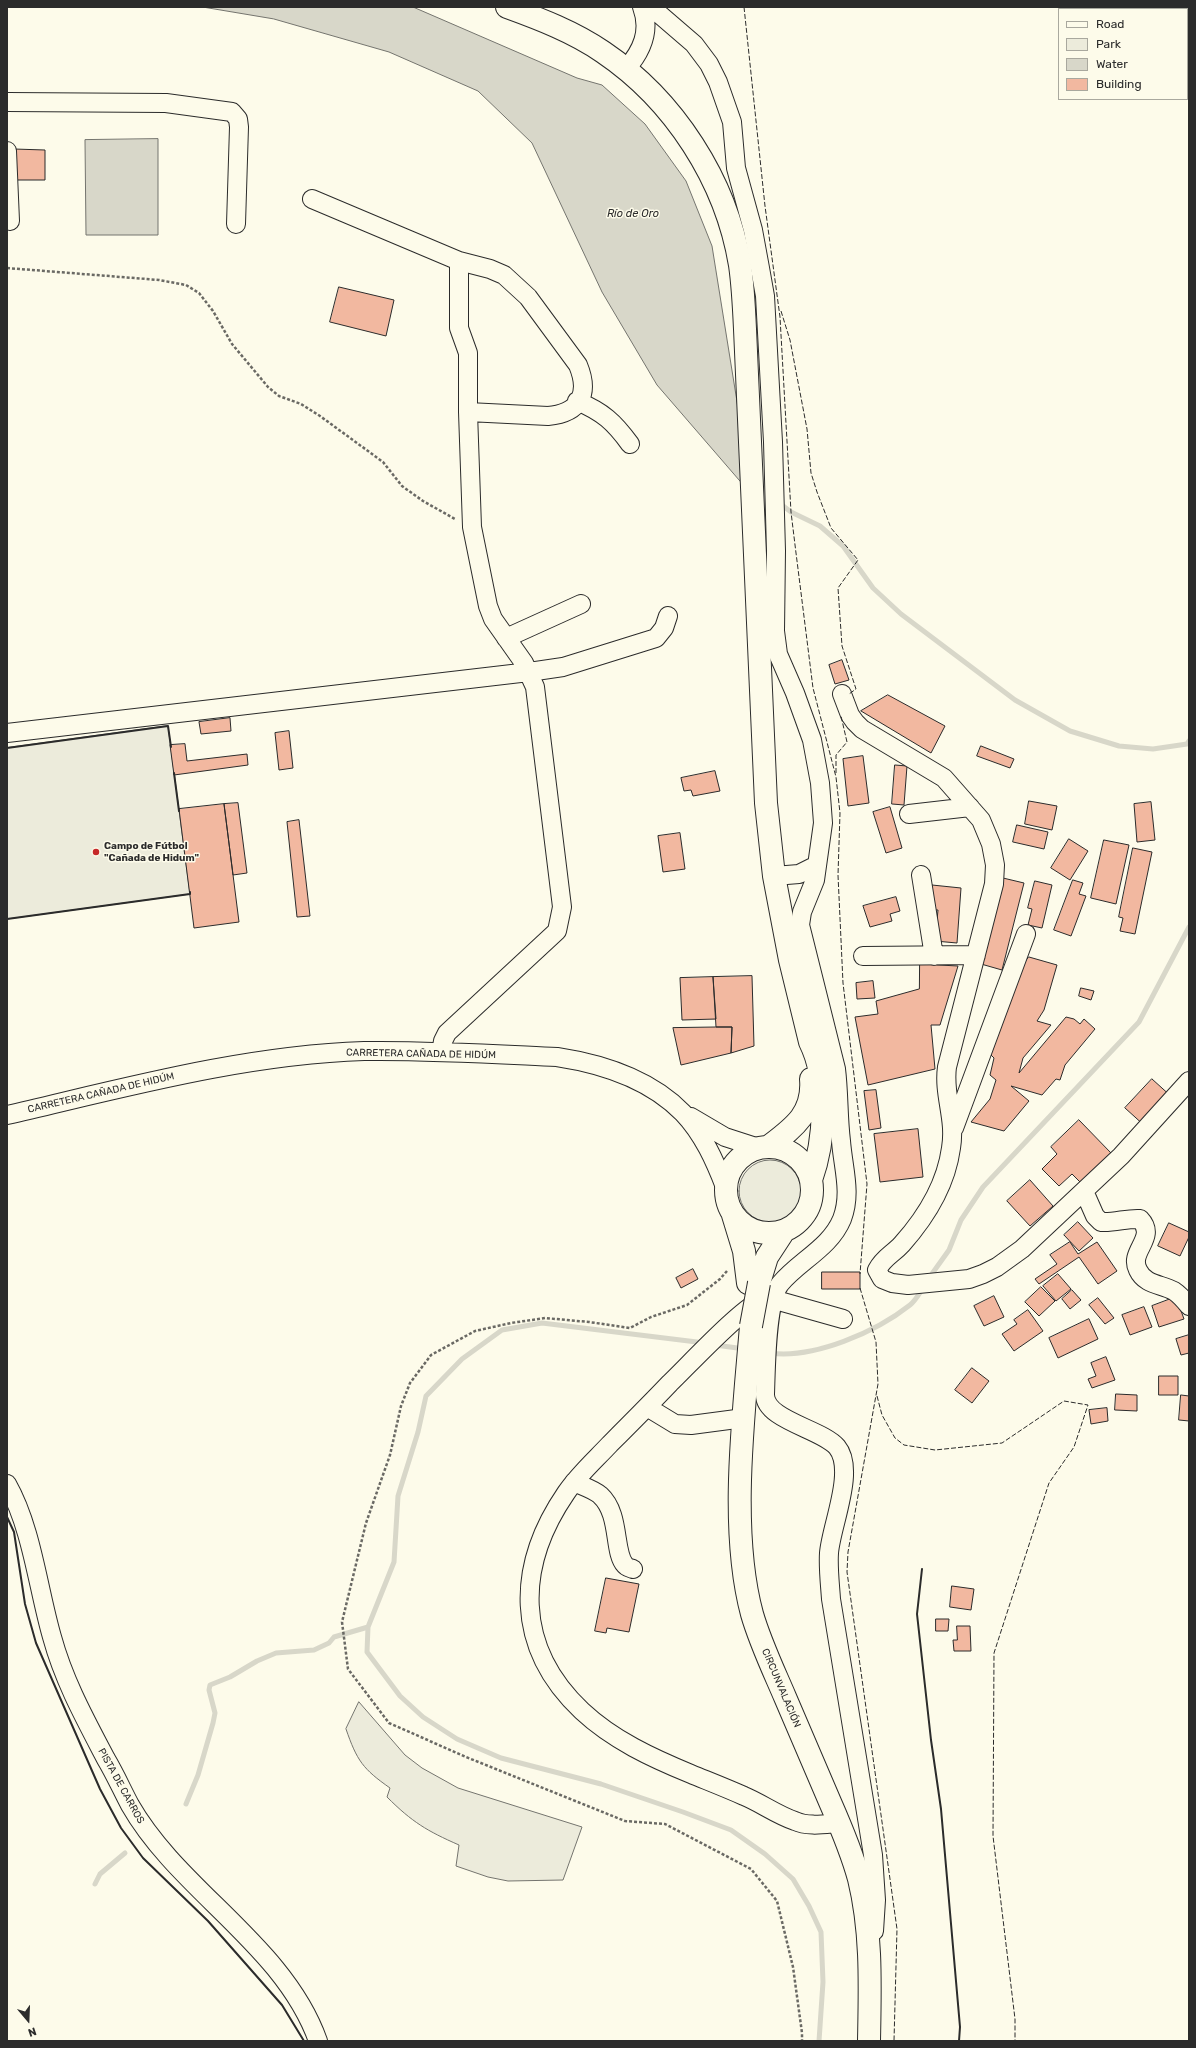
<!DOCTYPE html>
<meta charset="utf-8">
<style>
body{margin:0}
#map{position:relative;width:1196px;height:2048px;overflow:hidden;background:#fdfbea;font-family:Rubik,sans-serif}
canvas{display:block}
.frame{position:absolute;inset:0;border:8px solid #2b2b2b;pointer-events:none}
.legend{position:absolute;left:1058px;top:8px;width:130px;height:92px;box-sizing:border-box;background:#fdfbea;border:1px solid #a9a89e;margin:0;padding:5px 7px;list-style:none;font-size:12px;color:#2b2b2b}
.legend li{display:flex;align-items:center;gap:8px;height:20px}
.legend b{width:20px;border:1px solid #a9a89e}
.north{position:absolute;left:8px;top:2000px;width:40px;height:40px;-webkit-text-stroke:3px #fdfbea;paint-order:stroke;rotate:161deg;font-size:11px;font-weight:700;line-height:16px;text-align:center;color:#2b2b2b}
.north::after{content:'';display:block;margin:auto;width:14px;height:18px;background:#2b2b2b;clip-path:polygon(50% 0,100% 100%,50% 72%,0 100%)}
</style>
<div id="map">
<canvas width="1196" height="2048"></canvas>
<div class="frame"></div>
<ul class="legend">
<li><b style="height:5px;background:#fdfbea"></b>Road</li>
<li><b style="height:11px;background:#ecebdb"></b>Park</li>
<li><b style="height:11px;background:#d8d7c9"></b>Water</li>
<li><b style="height:11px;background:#f2b8a0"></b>Building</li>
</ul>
<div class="north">N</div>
</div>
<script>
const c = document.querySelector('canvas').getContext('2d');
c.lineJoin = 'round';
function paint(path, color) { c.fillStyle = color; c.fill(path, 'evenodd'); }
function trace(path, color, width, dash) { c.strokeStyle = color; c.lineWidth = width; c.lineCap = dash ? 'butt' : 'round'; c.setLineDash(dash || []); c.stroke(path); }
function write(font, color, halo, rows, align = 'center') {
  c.font = font + ' Rubik,sans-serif'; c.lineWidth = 3; c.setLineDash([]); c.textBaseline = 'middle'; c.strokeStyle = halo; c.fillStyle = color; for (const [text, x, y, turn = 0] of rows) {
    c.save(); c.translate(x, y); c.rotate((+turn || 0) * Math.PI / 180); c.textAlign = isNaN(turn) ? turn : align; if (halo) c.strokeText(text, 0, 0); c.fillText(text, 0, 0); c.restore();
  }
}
const green = new Path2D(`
 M 168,726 L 190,894 L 7,919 L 7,748 Z
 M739 1191a31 31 0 1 1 62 0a31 31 0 1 1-62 0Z
 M 359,1702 L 405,1755 L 422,1768 L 458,1788 L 582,1827 L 563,1880 L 508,1881 L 488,1877 L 456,1866 L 459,1845 C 427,1831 412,1822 387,1797 L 390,1788 C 363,1769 357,1761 346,1729 Z`);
paint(green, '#ecebdb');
trace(green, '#74746e', 1);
const water = new Path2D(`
 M 203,7 L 413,7 L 577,78 L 602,85 L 645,124 L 686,181 L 712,246 L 752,495 L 657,385 L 602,292 L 532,143 L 478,91 L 389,52 L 274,19 Z
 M 158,139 L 158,235 L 86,235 L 85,140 Z`);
paint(water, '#d8d7c9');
trace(water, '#74746e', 1);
trace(new Path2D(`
 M 778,502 L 791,512 L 820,526 L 843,546 L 873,588 L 901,614 L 1015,700 L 1070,731 L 1119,746 L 1153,749 L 1187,744 L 1189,741
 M 929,1278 L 949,1250 L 961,1220 L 983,1187 L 1139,1022 L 1189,927
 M 705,1343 L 542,1323 L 502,1330 L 462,1359 L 426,1396 L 418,1432 L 398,1496 L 394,1562 L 368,1627 L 367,1652 L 400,1696 L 423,1717 L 457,1739 L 501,1758 L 601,1784 L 683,1812 L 731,1830 L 765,1854 L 793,1879 L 809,1906 L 821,1932 L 823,1982 L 819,2041
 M 715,1345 L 745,1349
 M 770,1353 C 814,1359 876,1332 910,1305 C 915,1301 919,1294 923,1288
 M 186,1804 L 198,1775 L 213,1723 L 215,1713 L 209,1690 L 210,1685 L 230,1677 L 257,1661 L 276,1653 L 314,1650 L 329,1643 L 334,1637 L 368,1627
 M 95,1884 L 100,1874 L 125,1853`), '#d8d7c9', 5);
const building = new Path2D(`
 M 14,149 L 45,150 L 45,180 L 14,180 Z
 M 339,287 L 394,300 L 386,336 L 330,322 Z
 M 842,660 L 849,680 L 835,684 L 829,665 Z
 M 888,695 L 945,726 L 931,753 L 861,711 Z
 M 230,718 L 231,731 L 201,734 L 199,722 Z
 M 289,731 L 293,768 L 279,770 L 275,733 Z
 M 185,744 L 187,761 L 247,754 L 248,765 L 174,775 L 170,745 Z
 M 981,746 L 1014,759 L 1010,768 L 977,756 Z
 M 863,756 L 869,803 L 848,806 L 843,759 Z
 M 895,765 L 907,766 L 904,805 L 892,804 Z
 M 715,771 L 720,791 L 693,796 L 691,790 L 684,791 L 681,778 Z
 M 1029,801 L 1057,806 L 1052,830 L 1025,824 Z
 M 1151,802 L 1155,840 L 1137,842 L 1134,804 Z
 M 238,803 L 247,873 L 233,875 L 224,804 Z
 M 224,804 L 239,922 L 194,928 L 179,809 Z
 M 890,807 L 902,848 L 886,853 L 873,812 Z
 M 299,820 L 310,916 L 297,917 L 287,822 Z
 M 1017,825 L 1048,832 L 1044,849 L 1013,842 Z
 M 680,833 L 685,869 L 663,872 L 658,836 Z
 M 1069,839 L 1088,851 L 1070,880 L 1051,868 Z
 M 1104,840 L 1129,845 L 1116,904 L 1091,898 Z
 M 1133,848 L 1152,852 L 1135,934 L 1120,931 L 1123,918 L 1119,917 Z
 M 1003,878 L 1024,883 L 1002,970 L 981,964 Z
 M 1073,880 L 1083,883 L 1079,894 L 1086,896 L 1071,936 L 1054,930 Z
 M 1035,881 L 1052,885 L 1042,928 L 1028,925 L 1032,909 L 1028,908 Z
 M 932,885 L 961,888 L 957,943 L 935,941 L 938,910 L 930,910 Z
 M 896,897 L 900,911 L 890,914 L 892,921 L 870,927 L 863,906 Z
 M 1029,957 L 1057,965 L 1044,1010 L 1037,1021 L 1051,1025 L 1023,1058 L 1019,1073 L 1066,1017 L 1074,1019 L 1080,1024 L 1084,1019 L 1095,1029 L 1065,1065 L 1060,1080 L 1056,1079 L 1042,1095 L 1011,1086 L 1029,1101 L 1004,1131 L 971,1122 L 990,1099 L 996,1080 L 990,1075 L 994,1058 L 990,1054 L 1013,977 Z
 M 920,964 L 958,966 L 940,1025 L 931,1025 L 935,1069 L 868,1085 L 855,1017 L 878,1014 L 876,1001 L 919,989 Z
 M 752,976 L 754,1046 L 731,1053 L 732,1027 L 716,1027 L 713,977 Z
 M 713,977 L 716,1019 L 682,1020 L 680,978 Z
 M 873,981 L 875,998 L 857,999 L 856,983 Z
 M 1081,988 L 1094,991 L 1091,1000 L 1079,996 Z
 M 716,1027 L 732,1027 L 731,1053 L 681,1065 L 673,1028 Z
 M 1152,1079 L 1173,1098 L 1146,1127 L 1125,1108 Z
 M 876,1090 L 881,1128 L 869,1130 L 864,1091 Z
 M 1079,1120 L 1111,1153 L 1081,1183 L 1072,1174 L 1059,1186 L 1042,1169 L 1057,1154 L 1051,1147 Z
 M 918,1129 L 923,1177 L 880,1182 L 874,1134 Z
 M 1030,1180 L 1053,1206 L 1030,1226 L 1007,1201 Z
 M 1078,1222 L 1093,1238 L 1079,1251 L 1064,1235 Z
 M 1169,1223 L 1189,1232 L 1189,1237 L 1180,1256 L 1158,1246 Z
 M 1070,1242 L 1078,1254 L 1097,1242 L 1117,1271 L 1098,1284 L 1079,1257 L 1039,1284 L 1035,1279 L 1057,1264 L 1050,1255 Z
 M 693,1269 L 698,1279 L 681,1288 L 676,1278 Z
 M 822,1272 L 860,1272 L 860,1289 L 822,1289 Z
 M 1058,1274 L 1071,1289 L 1056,1301 L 1043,1286 Z
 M 1041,1287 L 1055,1301 L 1039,1316 L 1025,1302 Z
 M 1072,1290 L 1081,1300 L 1070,1309 L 1062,1299 Z
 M 994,1296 L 1004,1317 L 984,1326 L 974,1306 Z
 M 1176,1297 L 1184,1319 L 1159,1327 L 1152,1306 Z
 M 1098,1298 L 1114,1318 L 1105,1324 L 1089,1305 Z
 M 1144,1307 L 1152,1327 L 1130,1335 L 1122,1315 Z
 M 1028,1310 L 1043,1331 L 1014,1351 L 1002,1334 L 1017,1324 L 1014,1320 Z
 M 1089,1319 L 1098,1339 L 1058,1358 L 1049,1338 Z
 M 1189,1335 L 1189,1353 L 1181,1355 L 1176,1339 Z
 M 1106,1357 L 1115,1380 L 1092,1388 L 1088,1379 L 1096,1376 L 1091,1363 Z
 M 972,1368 L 989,1381 L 972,1403 L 955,1390 Z
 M 1159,1376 L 1178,1376 L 1178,1395 L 1159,1395 Z
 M 1116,1394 L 1137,1395 L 1137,1411 L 1115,1410 Z
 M 1181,1395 L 1189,1396 L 1189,1421 L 1179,1420 Z
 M 1107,1408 L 1108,1421 L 1091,1424 L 1089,1410 Z
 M 606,1578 L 639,1584 L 629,1632 L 607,1628 L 606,1633 L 595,1631 Z
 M 952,1586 L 974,1589 L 971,1610 L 950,1607 Z
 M 936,1619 L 949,1619 L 948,1631 L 936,1631 Z
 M 957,1626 L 970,1626 L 971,1651 L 954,1651 L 953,1640 L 957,1640 Z`);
paint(building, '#f2b8a0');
trace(building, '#2b2b2b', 1);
const minor = new Path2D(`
 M 651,7 L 694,44 L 709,64 L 718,82 L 732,122 L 736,168 L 753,230 L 760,268 L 765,296 L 773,442 L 776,551 L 775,631 L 778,654 L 795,693 L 812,740 L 820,783 L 823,823 L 815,880 L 802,912 L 800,925 L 836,1069 C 839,1093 838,1117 841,1141 C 843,1168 852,1193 842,1219 C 830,1248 799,1261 780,1284 C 766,1302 766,1369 765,1394 C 764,1420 822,1429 837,1447 C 856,1470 831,1526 829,1553 C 828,1568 830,1584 831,1599 L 873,1855 L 876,1900 L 874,1931
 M 626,69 C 642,51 651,31 642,7
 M 7,102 L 166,103 L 232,112 L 238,119 L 239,127 L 236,224
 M 7,151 L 10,221
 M 312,199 L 459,261 L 490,269 L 504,275 L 528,297 L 578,365 C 590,394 580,413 548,416 L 468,412
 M 577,401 C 603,412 614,422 630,444
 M 506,638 L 581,604
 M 842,694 L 850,715 L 855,722 L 862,729 L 944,778 L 981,820 L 991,844 L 995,865 L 994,884 L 947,1067 C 943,1095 956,1119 951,1148 C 946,1185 926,1217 902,1244 C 892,1255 884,1257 877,1270 L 882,1279 L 892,1283 L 908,1285 L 969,1279 L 983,1274 L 997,1267 L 1022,1249 L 1121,1156 L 1189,1081
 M 7,733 L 529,672 L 563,667 L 656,638 L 664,628 L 668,616
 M 909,814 L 970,807
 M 921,875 L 934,956
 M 774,876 L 799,874 L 817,865
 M 863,956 L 976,955
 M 441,1052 L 443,1041 L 447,1033 L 557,931 L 562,907 L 535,687 L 524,663 L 493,619 L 488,606 L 472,527 L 468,412 L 468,353 L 459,328 L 459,261
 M 7,1115 C 124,1088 243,1055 364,1051 C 428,1050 493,1054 557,1057 C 603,1064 650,1079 683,1113 C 703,1134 715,1161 725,1187
 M 691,1117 L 725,1137 L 759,1148
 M 954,1128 L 1026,934
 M 1084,1191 L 1095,1216 L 1101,1222 C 1115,1223 1127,1218 1140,1219 C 1158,1238 1128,1251 1138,1270 C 1145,1285 1161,1284 1174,1291 C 1180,1295 1185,1301 1189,1306
 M 647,1407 L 675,1424 L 691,1425 L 744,1418
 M 574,1482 C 582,1486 593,1489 600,1495 C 621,1514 613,1552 625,1565 C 626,1567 630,1568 633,1569
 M 7,1484 C 32,1528 38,1589 52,1637 C 64,1681 85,1719 106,1759 C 115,1774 122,1790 130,1805 C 179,1891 284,1945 318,2041
 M 839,1823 C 825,1824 808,1827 795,1821 C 777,1815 761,1803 744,1796 C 726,1788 708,1781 691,1774 C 652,1758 613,1740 582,1711 C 514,1647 516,1566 566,1493 C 578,1475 595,1460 610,1444 C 630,1424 650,1404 670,1383 C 687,1367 745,1304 764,1299 C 767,1299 770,1299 772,1299 L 843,1319`);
const major = new Path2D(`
 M 507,7 C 540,19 574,32 603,52 C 674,100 726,180 740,265 C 743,286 744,307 745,329 L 766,803 L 774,876 L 790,960 L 810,1042 C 829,1080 825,1141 811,1180
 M726 1190a43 43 0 1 1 86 0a43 43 0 1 1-86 0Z
 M 768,1147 C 793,1128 814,1114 811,1079
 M 733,1215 L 744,1251 L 748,1283
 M 759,1283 L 767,1257 L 784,1231
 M 751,1326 C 744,1413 729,1529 752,1614 C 760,1642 773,1669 785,1697 C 800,1732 815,1767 830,1802 C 841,1827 852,1853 859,1879 C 872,1932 870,1987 869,2041`);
trace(minor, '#2b2b2b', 20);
trace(major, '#2b2b2b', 24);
trace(new Path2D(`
 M 7,268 L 159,280 L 186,285 L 199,293 L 213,311 L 232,344 L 268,387 L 279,396 L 301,404 L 320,416 L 383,462 L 402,486 L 423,501 L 455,519
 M 727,1271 L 720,1279 L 687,1305 L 651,1317 L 630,1328 L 589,1322 L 545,1318 L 511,1323 L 475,1331 L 431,1355 L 410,1383 L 401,1406 L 390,1455 L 366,1523 L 342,1622 L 348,1669 L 389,1723 L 466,1757 L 625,1821 L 665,1824 L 751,1869 L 777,1901 L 793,1967 L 802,2033 L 802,2041`), '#6a6964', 2.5, [3, 2]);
trace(minor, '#fdfbea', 18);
trace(major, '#fdfbea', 22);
const majorBridge = new Path2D(`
 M 751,1326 L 759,1283`);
trace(majorBridge, '#2b2b2b', 24, []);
trace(majorBridge, '#fdfbea', 22);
trace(new Path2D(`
 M 744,7 L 765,206 L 780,317 L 791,512 L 796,553 L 813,688 L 836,777 L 840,813 L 838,875 L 843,983 L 867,1184 L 860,1274
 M 781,311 L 790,340 L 807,429 L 811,473 L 817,492 L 831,528 L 858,560 L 838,588 L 842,646 L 856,689 L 849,694
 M 836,773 L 836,755 L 847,742 L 841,716
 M 860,1288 L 876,1342 L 878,1384 L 848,1552 L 847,1572 L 897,1929 L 894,2041
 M 877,1396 L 882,1415 L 895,1438 L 904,1445 L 935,1450 L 1002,1443 L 1064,1401 L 1088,1405 L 1074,1447 L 1049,1483 L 994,1653 L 993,1836 L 1015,2019 L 1015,2041`), '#2b2b2b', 1, [5, 2]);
trace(new Path2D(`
 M 7,748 L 168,726 L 171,747
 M 174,773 L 179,811
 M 7,919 L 190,894 L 190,892
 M 7,1517 L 14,1532 L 25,1604 L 36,1643 L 100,1789 L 121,1828 L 143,1858 L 208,1921 L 282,2005 L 304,2041
 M 922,1569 L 917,1614 L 931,1740 L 941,1809 L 960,2027 L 959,2041`), '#2b2b2b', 2);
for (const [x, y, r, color] of [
 [96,852,4,"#c62828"]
]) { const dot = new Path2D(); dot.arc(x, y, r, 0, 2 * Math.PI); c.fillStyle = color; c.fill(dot); trace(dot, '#fdfbea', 1.5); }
write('bold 10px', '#2b2b2b', '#fdfbea', [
 ["Campo de Fútbol",104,846],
 ["\"Cañada de Hidum\"",104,858]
], 'left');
write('10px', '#2b2b2b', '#fdfbea', [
 ["CARRETERA CAÑADA DE HIDÚM",421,1054,1],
 ["CARRETERA CAÑADA DE HIDÚM",101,1093,-13],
 ["CIRCUNVALACIÓN",781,1688,67],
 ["PISTA DE CARROS",121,1786,61]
]);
write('italic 11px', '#2b2b2b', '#fdfbea', [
 ["Río de Oro",633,214]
]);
</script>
